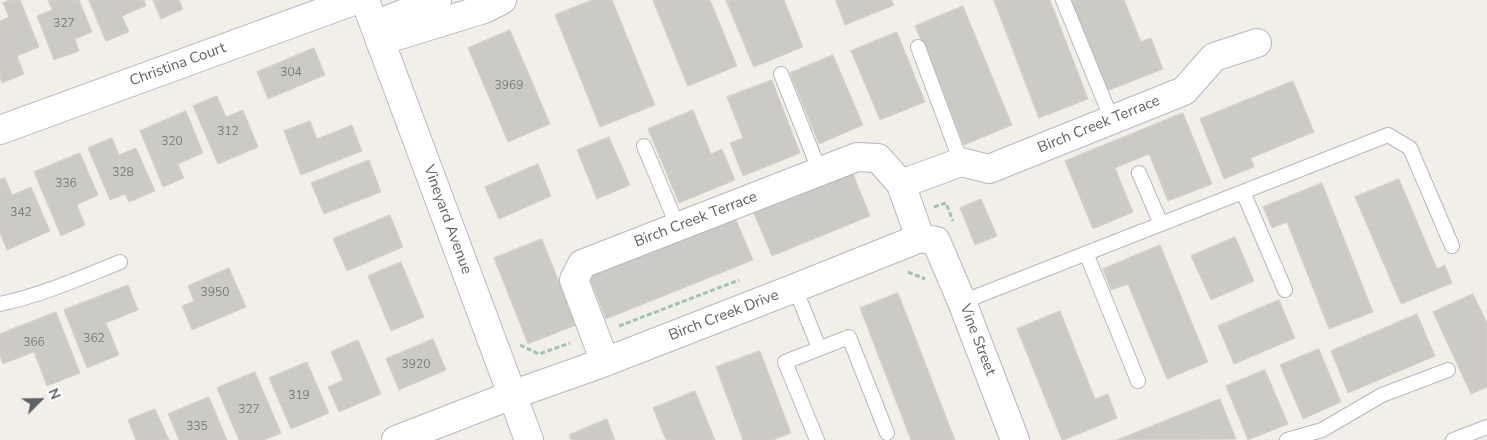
<!DOCTYPE html>
<style>
body{margin:0}
#map{position:relative;width:1487px;height:440px;overflow:hidden;background:#f1efe8;font-family:"Nunito Sans",sans-serif}
canvas{display:block}
.north{position:absolute;left:15px;top:375px;width:50px;height:50px;-webkit-text-stroke:4px #fff;paint-order:stroke;rotate:67deg;font-size:14px;font-weight:700;line-height:20px;text-align:center;color:#5f6368}
.north::after{content:'';display:block;margin:auto;width:18px;height:22px;background:#5f6368;clip-path:polygon(50% 0,100% 100%,50% 72%,0 100%)}
</style>
<div id="map">
<canvas width="1487" height="440"></canvas>
<div class="north">N</div>
</div>
<script>
const c = document.querySelector('canvas').getContext('2d');
c.lineJoin = 'round';
function paint(path, color) { c.fillStyle = color; c.fill(path, 'evenodd'); }
function trace(path, color, width, dash) { c.strokeStyle = color; c.lineWidth = width; c.lineCap = dash ? 'butt' : 'round'; c.setLineDash(dash || []); c.stroke(path); }
function write(font, color, halo, rows, align = 'center') {
  c.font = font + ' "Nunito Sans",sans-serif'; c.lineWidth = 5; c.setLineDash([]); c.textBaseline = 'middle'; c.strokeStyle = halo; c.fillStyle = color; for (const [text, x, y, turn = 0] of rows) {
    c.save(); c.translate(x, y); c.rotate((+turn || 0) * Math.PI / 180); c.textAlign = isNaN(turn) ? turn : align; if (halo) c.strokeText(text, 0, 0); c.fillText(text, 0, 0); c.restore();
  }
}
const building = new Path2D(`
 M 10,0 L 20,0 L 39,47 L 17,56 L 24,74 L 2,83 L 0,78 L 0,21 L 9,17 L 3,3 Z
 M 48,0 L 79,0 L 92,32 L 75,39 L 79,51 L 54,60 L 37,16 L 52,10 Z
 M 89,0 L 144,0 L 146,6 L 122,16 L 129,32 L 106,41 Z
 M 153,0 L 179,0 L 183,9 L 161,19 Z
 M 592,0 L 612,0 L 655,105 L 600,127 L 555,15 Z
 M 653,0 L 710,0 L 737,66 L 688,86 Z
 M 726,0 L 784,0 L 803,47 L 754,67 Z
 M 836,0 L 891,0 L 894,5 L 845,25 Z
 M 994,0 L 1050,0 L 1088,99 L 1039,118 Z
 M 1070,0 L 1124,0 L 1141,42 L 1151,38 L 1163,69 L 1107,91 Z
 M 963,6 L 1012,125 L 964,145 L 915,26 Z
 M 510,30 L 550,124 L 508,142 L 468,48 Z
 M 897,32 L 925,102 L 880,120 L 851,51 Z
 M 314,48 L 325,75 L 268,99 L 257,72 Z
 M 833,55 L 863,125 L 819,144 L 790,73 Z
 M 772,80 L 800,153 L 743,176 L 730,143 L 743,138 L 727,97 Z
 M 1293,81 L 1314,132 L 1251,158 L 1254,167 L 1224,179 L 1200,119 Z
 M 217,96 L 226,117 L 243,110 L 258,147 L 218,164 L 193,106 Z
 M 693,110 L 711,154 L 722,149 L 735,180 L 679,203 L 648,129 Z
 M 186,111 L 203,153 L 178,164 L 184,178 L 163,187 L 140,131 Z
 M 1183,113 L 1212,184 L 1168,201 L 1149,154 L 1115,168 L 1133,212 L 1093,229 L 1065,161 Z
 M 310,121 L 317,139 L 352,125 L 362,151 L 301,175 L 284,131 Z
 M 609,137 L 630,185 L 597,199 L 577,150 Z
 M 112,138 L 119,155 L 136,148 L 155,191 L 129,202 L 125,194 L 110,200 L 88,148 Z
 M 80,153 L 98,195 L 77,205 L 85,225 L 61,236 L 34,172 Z
 M 369,160 L 381,192 L 324,214 L 311,183 Z
 M 538,164 L 551,196 L 499,219 L 485,187 Z
 M 851,169 L 870,216 L 772,256 L 752,209 Z
 M 5,178 L 12,195 L 31,187 L 50,231 L 7,250 L 0,233 L 0,180 Z
 M 1399,179 L 1437,269 L 1445,265 L 1452,283 L 1401,304 L 1355,197 Z
 M 1322,183 L 1373,312 L 1329,329 L 1287,222 L 1272,228 L 1263,207 Z
 M 981,199 L 997,236 L 975,245 L 960,208 Z
 M 390,215 L 403,247 L 347,271 L 333,239 Z
 M 734,215 L 753,260 L 606,319 L 588,274 Z
 M 1235,237 L 1254,281 L 1211,300 L 1191,256 Z
 M 542,239 L 576,325 L 528,344 L 494,258 Z
 M 1160,245 L 1208,362 L 1167,379 L 1128,284 L 1111,290 L 1103,269 Z
 M 401,262 L 424,317 L 391,331 L 368,276 Z
 M 229,268 L 246,307 L 192,330 L 182,306 L 194,301 L 188,286 Z
 M 128,285 L 138,310 L 106,323 L 119,355 L 87,368 L 64,310 Z
 M 898,293 L 955,440 L 911,440 L 860,308 Z
 M 1473,294 L 1487,323 L 1487,387 L 1471,394 L 1433,312 Z
 M 1279,300 L 1295,338 L 1234,364 L 1218,326 Z
 M 1060,311 L 1095,399 L 1108,394 L 1117,418 L 1064,440 L 1062,440 L 1017,329 Z
 M 56,312 L 80,373 L 47,386 L 34,352 L 3,364 L 0,356 L 0,334 Z
 M 1417,314 L 1435,356 L 1348,393 L 1331,351 Z
 M 433,339 L 446,370 L 399,390 L 386,359 Z
 M 358,340 L 381,394 L 339,412 L 328,387 L 343,380 L 331,352 Z
 M 1319,349 L 1341,402 L 1303,419 L 1280,365 Z
 M 760,351 L 791,433 L 773,440 L 743,440 L 716,367 Z
 M 307,362 L 329,413 L 291,429 L 269,378 Z
 M 1265,370 L 1288,424 L 1248,440 L 1226,386 Z
 M 255,372 L 281,433 L 264,440 L 239,440 L 217,388 Z
 M 695,391 L 715,440 L 666,440 L 653,408 Z
 M 209,397 L 227,440 L 179,440 L 168,414 Z
 M 1220,399 L 1236,439 L 1117,440 Z
 M 155,409 L 169,440 L 136,440 L 128,420 Z
 M 607,419 L 615,440 L 571,440 L 569,435 Z`);
paint(building, '#cccac5');
trace(building, '#d6d1c6', 1);
const lane = new Path2D(`
 M 1063,0 L 1112,120
 M 918,47 L 961,162
 M 781,74 L 820,172
 M 644,146 L 678,227
 M 1139,173 L 1161,224
 M 1243,192 L 1285,290
 M 1086,253 L 1138,381
 M 795,288 L 819,348
 M 962,302 L 1388,135 L 1410,148 L 1452,246
 M 0,304 C 42,295 80,278 120,262
 M 817,440 L 785,362 L 849,337 L 887,433
 M 1287,440 L 1322,430 L 1382,395 L 1448,370
 M 1453,440 L 1487,427`);
const street = new Path2D(`
 M 392,18 L 427,5 L 437,0
 M 380,41 L 484,9 L 502,0
 M 0,130 L 356,0
 M 901,184 L 961,162 L 989,169 L 1184,91 L 1214,57 L 1257,43
 M 605,362 L 574,280 L 582,264 L 857,157 L 878,158 L 901,184 L 920,238
 M 396,440 L 512,395 L 605,362 L 795,288 L 920,238 L 936,241 L 962,302 L 1015,440`);
const secondary = new Path2D(`
 M 365,0 L 529,440`);
trace(lane, '#b5b8bc', 16);
trace(street, '#b5b8bc', 30);
trace(secondary, '#b6babf', 30);
trace(new Path2D(`
 M 934,207 L 946,203 L 953,221
 M 908,272 L 925,279
 M 619,326 L 739,280
 M 520,345 L 539,354 L 570,343`), '#9cc7a9', 3, [5, 2.5]);
trace(lane, '#fff', 14);
trace(street, '#fff', 28);
trace(secondary, '#fff', 28);
write('12px', '#7a7d7f', null, [
 ["327",64,24],
 ["304",291,73],
 ["3969",509,86],
 ["312",228,132],
 ["320",172,142],
 ["328",123,173],
 ["336",66,184],
 ["342",21,213],
 ["3950",215,293],
 ["362",94,339],
 ["366",34,343],
 ["3920",416,365],
 ["319",299,396],
 ["327",249,410],
 ["335",197,427]
]);
write('15px', '#5f6368', '#fff', [
 ["Christina Court",178,65,-20],
 ["Birch Creek Terrace",1099,125,-22],
 ["Vineyard Avenue",447,220,70],
 ["Birch Creek Terrace",696,220,-21],
 ["Birch Creek Drive",724,316,-21],
 ["Vine Street",977,340,69]
]);
</script>
